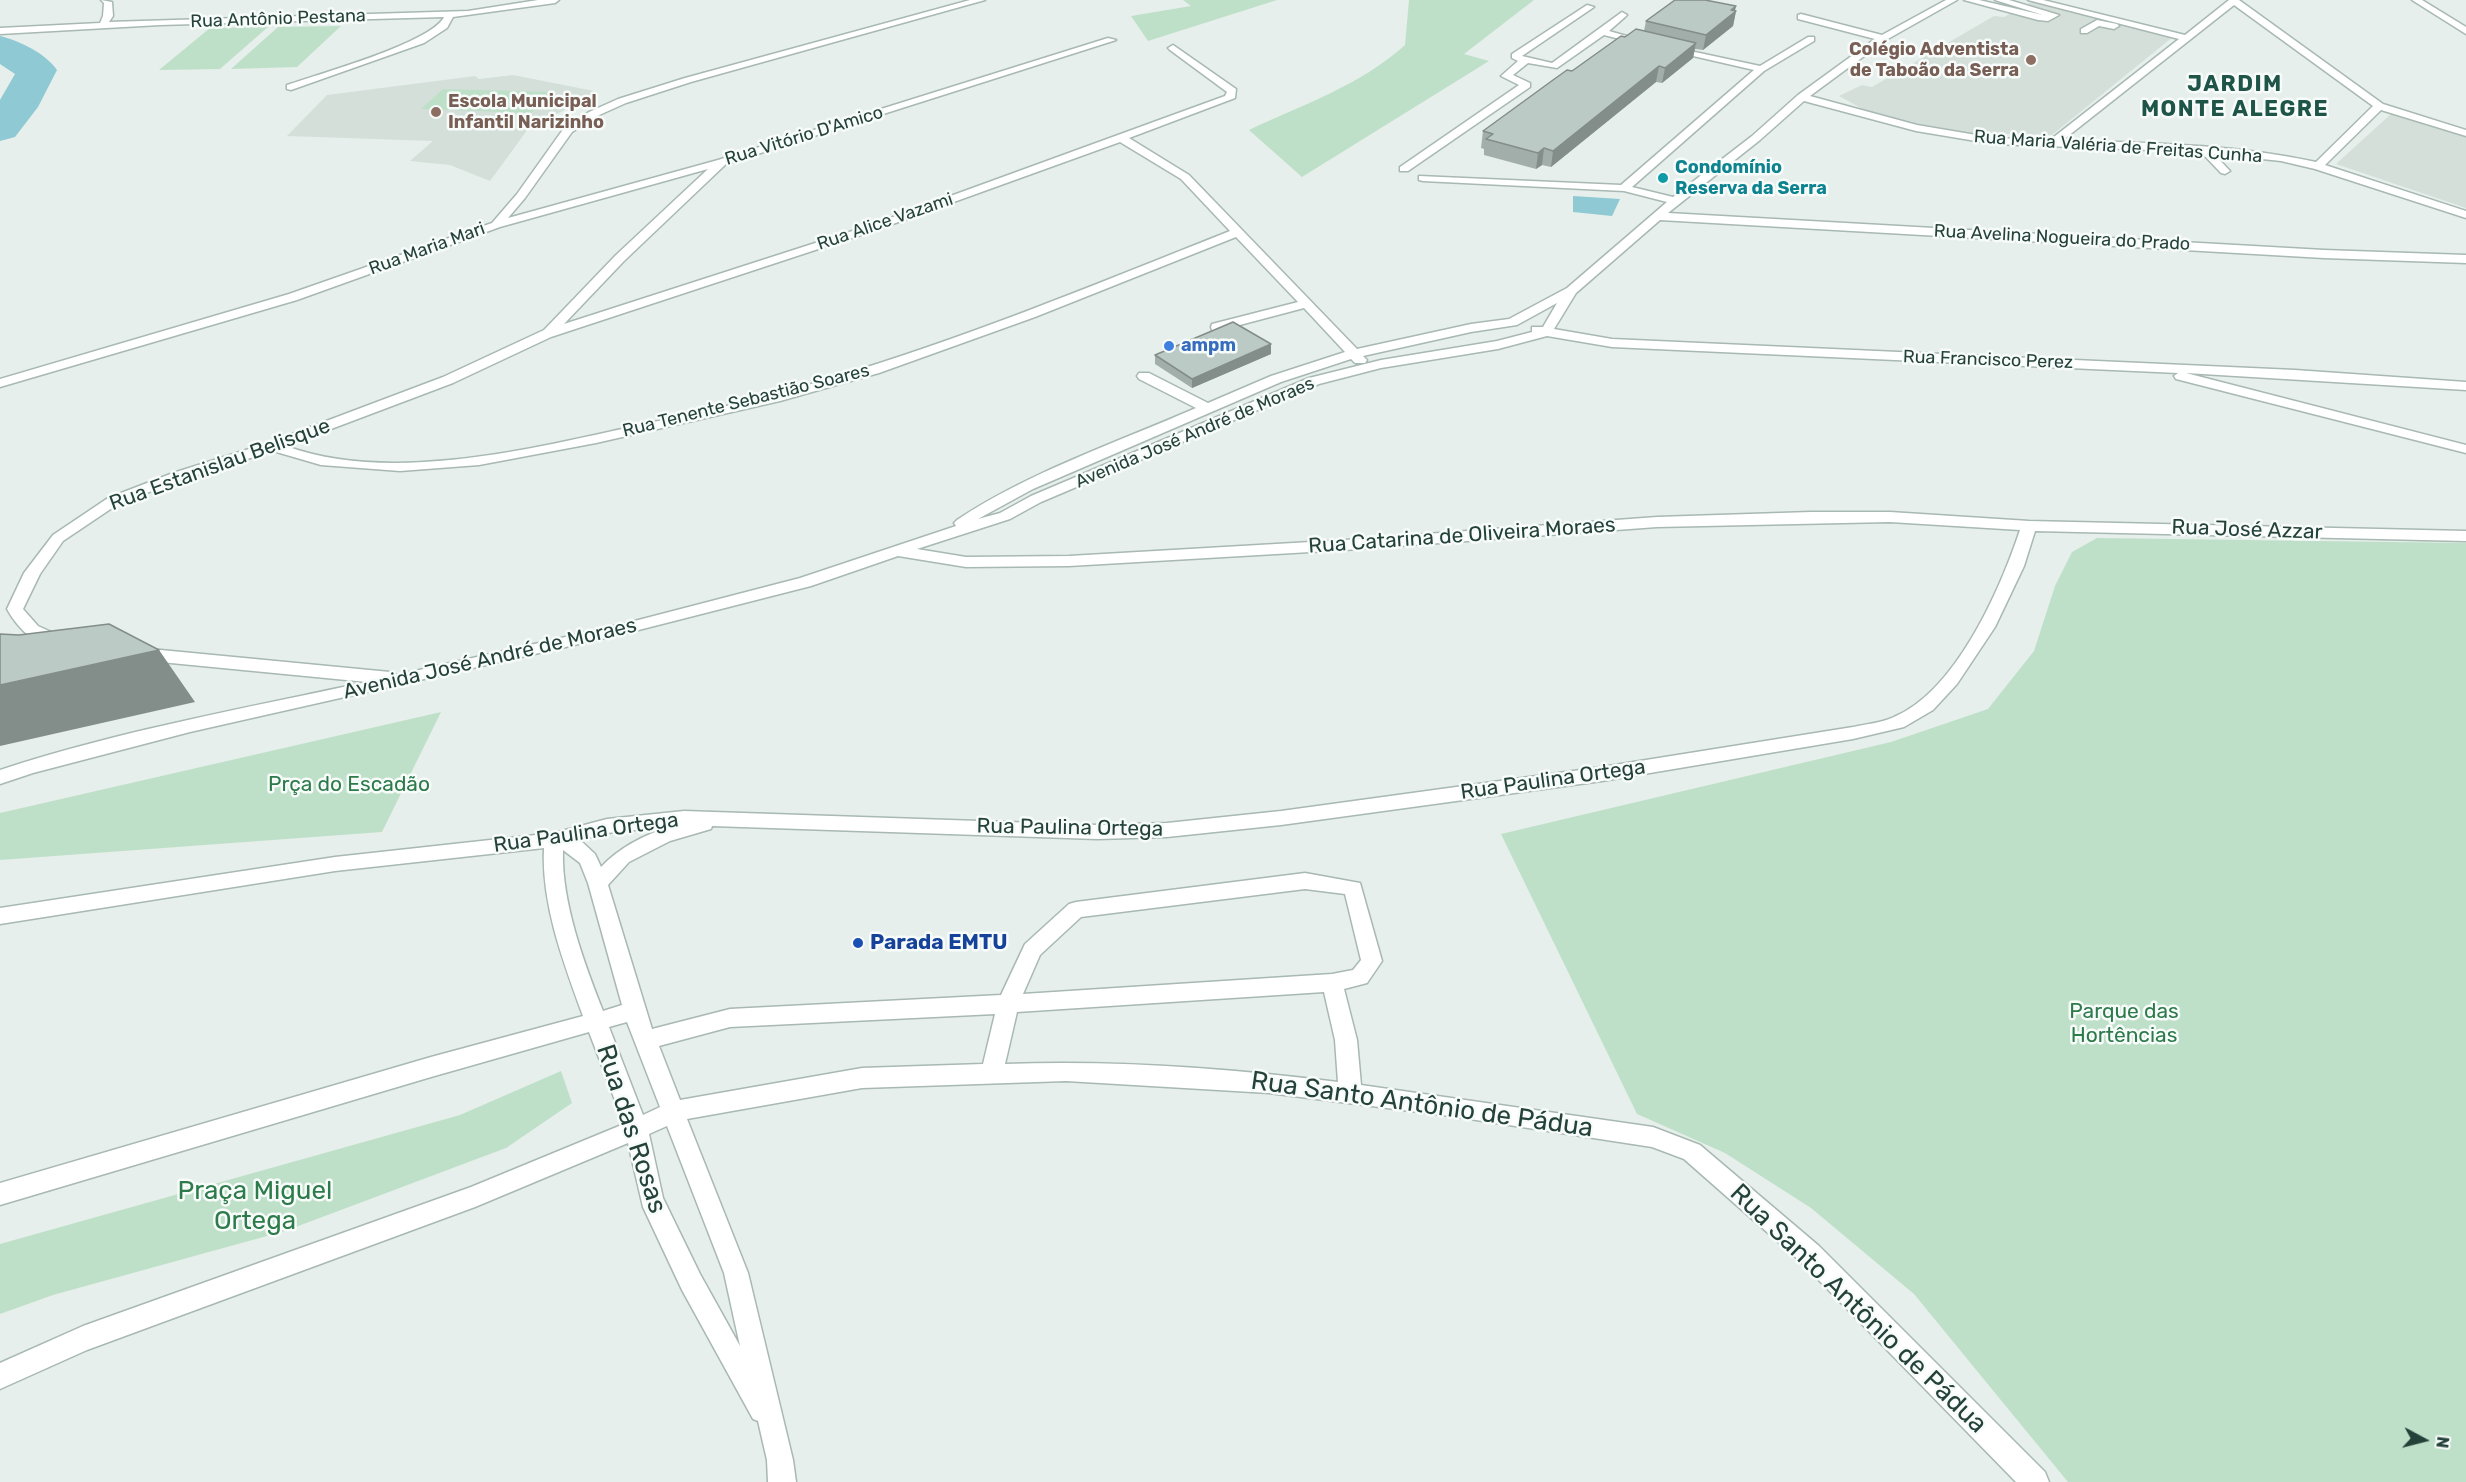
<!DOCTYPE html>
<meta charset="utf-8">
<style>
body{margin:0}
#map{position:relative;width:2466px;height:1482px;overflow:hidden;background:#e6efeb;font-family:Rubik,sans-serif}
canvas{display:block}
.north{position:absolute;left:2394px;top:1410px;width:60px;height:60px;-webkit-text-stroke:4px #f7fbf9;paint-order:stroke;rotate:97deg;font-size:16px;font-weight:700;line-height:24px;text-align:center;color:#24423a}
.north::after{content:'';display:block;margin:auto;width:21px;height:27px;background:#24423a;clip-path:polygon(50% 0,100% 100%,50% 72%,0 100%)}
</style>
<div id="map">
<canvas width="2466" height="1482"></canvas>
<div class="north">N</div>
</div>
<script>
const c = document.querySelector('canvas').getContext('2d');
c.lineJoin = 'round';
function paint(path, color) { c.fillStyle = color; c.fill(path, 'evenodd'); }
function trace(path, color, width, dash) { c.strokeStyle = color; c.lineWidth = width; c.lineCap = dash ? 'butt' : 'round'; c.setLineDash(dash || []); c.stroke(path); }
function write(font, color, halo, rows, align = 'center') {
  c.font = font + ' Rubik,sans-serif'; c.lineWidth = 5; c.setLineDash([]); c.textBaseline = 'middle'; c.strokeStyle = halo; c.fillStyle = color; for (const [text, x, y, turn = 0] of rows) {
    c.save(); c.translate(x, y); c.rotate((+turn || 0) * Math.PI / 180); c.textAlign = isNaN(turn) ? turn : align; if (halo) c.strokeText(text, 0, 0); c.fillText(text, 0, 0); c.restore();
  }
}
paint(new Path2D(`
 M 2031,2 L 2174,36 L 2052,135 L 1970,133 L 1918,124 L 1872,114 L 1839,96 L 1862,85 L 1872,87 L 1994,16 L 2004,17 Z
 M 513,75 L 599,92 L 528,129 L 490,181 L 450,165 L 410,161 L 433,141 L 287,136 L 327,95 L 475,76 L 479,79 Z
 M 2391,114 L 2466,137 L 2466,208 L 2336,164 Z`), '#d4dfda');
paint(new Path2D(`
 M 1183,0 L 1277,0 L 1148,41 L 1131,16 L 1191,6 Z
 M 1409,0 L 1534,0 L 1464,54 L 1489,61 L 1302,177 L 1249,130 C 1302,105 1361,85 1405,45 Z
 M 341,26 L 297,67 L 231,69 L 278,27 Z
 M 268,27 L 220,69 L 159,70 L 210,28 Z
 M 443,89 L 553,92 L 531,113 L 421,109 Z
 M 2097,538 L 2466,543 L 2466,1482 L 2068,1482 L 1914,1294 L 1811,1208 L 1725,1153 L 1637,1114 L 1501,834 L 1891,742 L 1988,709 L 2034,651 L 2055,586 L 2072,552 Z
 M 441,712 L 382,832 L 0,860 L 0,813 Z
 M 561,1071 L 572,1103 L 506,1148 L 285,1231 L 53,1295 L 0,1314 L 0,1244 L 460,1115 Z`), '#bfe0c8');
paint(new Path2D(`
 M 1573,196 L 1620,199 L 1612,216 L 1573,212 Z`), '#8ec9d4');
paint(new Path2D(`
 M 0,36 C 20,41 45,53 57,70 L 38,107 L 15,137 L 0,141 L 0,100 L 15,74 L 0,64 Z`), '#8ec9d4');
const minor = new Path2D(`
 M 101,0 L 112,2 L 113,16 L 109,22 L 468,11 L 538,0 L 559,0 L 555,3 L 453,17 L 447,28 L 424,43 L 291,90 L 287,89 L 287,85 C 319,74 431,43 444,17 L 160,25 L 0,34 L 0,28 L 100,23 L 103,16 L 104,3 Z
 M 970,0 L 985,0 L 691,82 L 626,103 L 597,116 L 572,132 L 525,198 L 508,218 L 718,160 L 1108,38 L 1116,40 L 726,164 L 624,261 L 564,324 L 871,225 L 1225,96 L 1227,92 L 1170,50 L 1168,48 L 1173,45 L 1236,89 L 1235,98 L 1129,138 L 1189,175 L 1357,349 L 1471,324 L 1509,319 L 1567,288 L 1667,202 L 1624,191 L 1423,181 L 1419,180 L 1419,176 L 1621,185 L 1754,70 L 1667,50 L 1667,46 L 1760,66 L 1808,37 L 1814,37 L 1814,41 L 1764,71 L 1632,187 L 1673,197 L 1752,136 L 1798,95 L 1875,39 L 1798,19 L 1798,15 L 1801,14 L 1882,35 L 1946,0 L 1957,0 L 1886,40 L 1810,96 L 1917,125 L 1994,138 L 2050,140 L 2179,39 L 2028,0 L 2043,0 L 2185,35 L 2229,0 L 2239,0 L 2383,104 L 2466,130 L 2466,136 L 2381,110 L 2325,165 L 2466,211 L 2466,218 L 2315,169 L 2281,161 L 2214,154 L 2230,171 L 2225,174 L 2221,173 L 2201,152 L 1994,144 L 1916,131 L 1804,101 L 1760,140 L 1668,213 L 2324,250 L 2466,255 L 2466,263 L 2324,258 L 1660,220 L 1576,293 L 1554,329 L 1612,339 L 2295,370 L 2466,382 L 2466,390 L 2186,373 L 2466,445 L 2466,453 L 2176,379 L 2174,376 L 2178,373 L 1612,347 L 1547,336 L 1498,349 L 1381,368 L 1319,384 L 1041,502 L 1010,519 L 917,549 L 966,557 L 1069,556 L 1345,540 L 1657,517 L 1811,512 L 1890,512 L 2029,521 L 2466,531 L 2466,541 L 2035,531 L 2024,566 L 1995,627 L 1957,684 L 1933,710 L 1904,727 L 1853,739 L 1602,781 L 1281,825 L 1167,837 L 1097,839 L 712,826 L 711,829 L 670,841 L 629,862 L 608,885 L 652,1029 L 730,1009 L 1001,995 L 1025,944 L 1069,904 L 1076,902 L 1305,873 L 1360,883 L 1382,961 L 1367,983 L 1344,989 L 1357,1040 L 1361,1085 L 1653,1127 L 1700,1145 L 1819,1246 L 2045,1472 L 2049,1482 L 2016,1482 L 1801,1262 L 1684,1159 L 1652,1147 L 1450,1116 L 1269,1093 L 1066,1081 L 862,1088 L 687,1119 L 748,1273 L 793,1460 L 796,1482 L 768,1482 L 767,1460 L 758,1421 L 753,1419 L 682,1290 L 643,1207 L 628,1143 L 475,1207 L 87,1350 L 0,1389 L 0,1363 L 83,1326 L 471,1187 L 624,1124 L 589,1032 L 431,1077 L 0,1205 L 0,1183 L 431,1057 L 583,1016 C 564,964 541,904 544,848 L 335,871 L 0,924 L 0,908 L 335,857 L 554,833 L 607,819 L 684,811 L 1097,825 L 1167,823 L 1281,811 L 1602,767 L 1853,727 C 1866,724 1881,723 1894,717 C 1956,691 2000,590 2020,530 L 1890,522 L 1657,527 L 1345,550 L 1069,566 L 966,567 L 898,556 L 811,586 L 623,634 L 190,732 L 33,773 L 0,784 L 0,770 C 119,731 245,708 367,682 L 140,660 L 134,658 L 132,654 L 134,650 L 140,648 L 390,672 L 397,675 L 623,624 L 800,578 L 956,526 L 954,523 L 957,520 C 1027,473 1118,442 1196,408 L 1139,379 L 1137,376 L 1139,373 L 1149,373 L 1208,403 L 1271,376 L 1345,352 L 1304,308 L 1217,331 L 1212,330 L 1211,327 L 1212,324 L 1298,302 L 1236,237 L 1035,317 L 879,373 L 780,401 L 596,443 L 479,465 L 400,471 L 321,465 L 273,451 L 183,479 L 118,504 L 63,541 L 40,574 L 23,609 L 38,626 L 62,637 L 64,641 L 62,645 C 38,651 17,627 7,609 L 24,573 L 53,535 L 108,498 L 173,473 L 268,443 L 443,377 L 544,330 L 616,255 L 708,169 L 500,227 L 297,300 L 0,387 L 0,379 L 289,294 L 492,223 L 517,194 L 564,128 L 589,112 L 618,99 L 685,78 ZM 2234,5 L 2373,106 L 2316,162 C 2232,144 2148,143 2063,140 ZM 1120,142 L 1181,179 L 1230,231 C 1094,285 959,341 818,382 C 754,402 687,414 622,429 C 521,451 386,483 286,446 L 453,383 L 551,337 L 879,229 ZM 1557,303 L 1543,327 L 1532,327 L 1532,332 L 1497,341 L 1381,360 L 1309,378 L 1031,496 L 1000,513 L 978,519 L 1033,489 L 1281,382 L 1351,359 L 1355,363 L 1365,363 L 1367,360 L 1363,356 L 1471,332 L 1517,325 ZM 672,826 C 646,834 620,847 601,867 L 595,854 L 580,840 L 607,833 ZM 563,850 L 580,863 L 588,883 L 622,1005 L 603,1011 C 584,963 561,901 563,850 ZM 1305,889 L 1345,894 L 1361,960 L 1353,970 L 1332,974 L 1023,994 L 1040,955 L 1081,917 ZM 1324,992 L 1335,1040 L 1338,1082 C 1228,1068 1116,1060 1005,1064 L 1017,1012 ZM 995,1014 L 983,1064 L 862,1068 L 680,1100 L 659,1046 L 730,1027 ZM 627,1022 L 660,1107 L 643,1115 L 609,1027 ZM 667,1126 L 724,1273 L 740,1346 L 700,1274 L 663,1198 L 649,1134 Z
 M 1964,0 L 1979,0 L 2043,15 L 1995,0 L 2009,0 L 2059,15 L 2048,21 L 2038,20 Z
 M 2412,0 L 2422,0 L 2466,27 L 2466,34 Z
 M 1587,5 L 1594,7 L 1522,56 L 1552,63 L 1622,12 L 1627,15 L 1625,17 L 1609,31 L 1648,42 L 1643,45 L 1604,35 L 1557,68 L 1528,63 L 1513,75 L 1530,83 L 1530,87 L 1408,171 L 1400,171 L 1400,167 L 1519,85 L 1501,76 L 1518,61 L 1512,58 L 1512,54 Z
 M 2097,20 L 2117,24 L 2119,26 L 2114,29 L 2099,26 L 2087,33 L 2081,33 L 2081,29 Z`);
trace(minor, '#a8b8b2', 3);
paint(minor, '#fff');
paint(new Path2D(`
 M 1736,6 L 1735,11 L 1736,11 L 1733,26 L 1703,50 L 1695,49 L 1693,58 L 1662,83 L 1656,82 L 1551,167 L 1542,165 L 1536,169 L 1484,155 L 1484,149 L 1481,148 L 1483,131 L 1572,71 L 1625,37 L 1644,31 L 1646,21 Z
 M 1271,344 L 1271,354 L 1192,388 L 1155,364 L 1155,355 Z`), '#a1aea9');
paint(new Path2D(`
 M 1736,6 L 1734,13 L 1736,11 L 1733,26 L 1703,50 L 1706,35 Z
 M 1696,43 L 1693,58 L 1662,83 L 1665,68 Z
 M 1659,66 L 1656,82 L 1551,167 L 1553,151 Z
 M 1544,148 L 1542,165 L 1536,169 L 1538,153 Z
 M 1271,344 L 1271,354 L 1192,388 L 1192,379 Z
 M 159,650 L 195,702 L 0,746 L 0,685 Z`), '#838d89');
const building = new Path2D(`
 M 1675,0 L 1705,0 L 1736,6 L 1731,10 L 1736,11 L 1706,35 L 1646,21 Z
 M 1636,29 L 1696,43 L 1665,68 L 1659,66 L 1553,151 L 1544,148 L 1538,153 L 1486,139 L 1493,134 L 1483,131 L 1553,80 L 1567,70 L 1572,71 L 1621,36 L 1625,37 Z
 M 1233,322 L 1271,344 L 1192,379 L 1155,355 Z
 M 109,624 L 159,650 L 0,685 L 0,634 L 19,635 Z`);
paint(building, '#bbcac4');
trace(building, '#838d89', 1.5);
for (const [x, y, r, color] of [
 [2031,60,6,"#8d6e63"],
 [436,112,6,"#8d6e63"],
 [1663,178,6,"#0f9aa8"],
 [1169,346,6,"#3f7fe0"],
 [858,943,6,"#1a4fb4"]
]) { const dot = new Path2D(); dot.arc(x, y, r, 0, 2 * Math.PI); c.fillStyle = color; c.fill(dot); trace(dot, '#f7fbf9', 2); }
write('18px', '#24423a', '#f7fbf9', [
 ["Rua Antônio Pestana",278,19,-2],
 ["Rua Vitório D'Amico",804,136,-17],
 ["Rua Maria Valéria de Freitas Cunha",2118,147,4],
 ["Rua Alice Vazami",885,222,-19],
 ["Rua Avelina Nogueira do Prado",2062,238,3],
 ["Rua Maria Mari",427,249,-20],
 ["Rua Francisco Perez",1988,360,2],
 ["Rua Tenente Sebastião Soares",746,401,-14],
 ["Avenida José André de Moraes",1195,433,-23]
]);
write('bold 18px', '#785e54', '#f7fbf9', [
 ["Colégio Adventista",2019,50],
 ["de Taboão da Serra",2019,71],
 ["Escola Municipal",448,102,"left"],
 ["Infantil Narizinho",448,123,"left"]
], 'right');
write('bold 18px', '#0d838f', '#f7fbf9', [
 ["Condomínio",1675,168],
 ["Reserva da Serra",1675,189]
], 'left');
write('bold 18px', '#366cbe', '#f7fbf9', [
 ["ampm",1181,346]
], 'left');
write('21px', '#24423a', '#f7fbf9', [
 ["Rua Estanislau Belisque",220,465,-20],
 ["Rua José Azzar",2247,530,2],
 ["Rua Catarina de Oliveira Moraes",1462,536,-4],
 ["Avenida José André de Moraes",490,659,-13],
 ["Rua Paulina Ortega",1553,780,-8],
 ["Rua Paulina Ortega",1070,828,1],
 ["Rua Paulina Ortega",586,833,-8]
]);
write('21px', '#2d7a4b', '#f7fbf9', [
 ["Prça do Escadão",349,785],
 ["Parque das",2124,1012],
 ["Hortências",2124,1036]
]);
write('bold 21px', '#164399', '#f7fbf9', [
 ["Parada EMTU",870,943]
], 'left');
c.letterSpacing = '1.5px';
write('bold 22px', '#1f5548', '#f7fbf9', [
 ["JARDIM",2235,85],
 ["MONTE ALEGRE",2235,110]
]);
c.letterSpacing = '0px';
write('26px', '#24423a', '#f7fbf9', [
 ["Rua Santo Antônio de Pádua",1422,1105,8],
 ["Rua das Rosas",631,1129,72],
 ["Rua Santo Antônio de Pádua",1858,1309,44]
]);
write('26px', '#2d7a4b', '#f7fbf9', [
 ["Praça Miguel",255,1191],
 ["Ortega",255,1221]
]);
</script>
